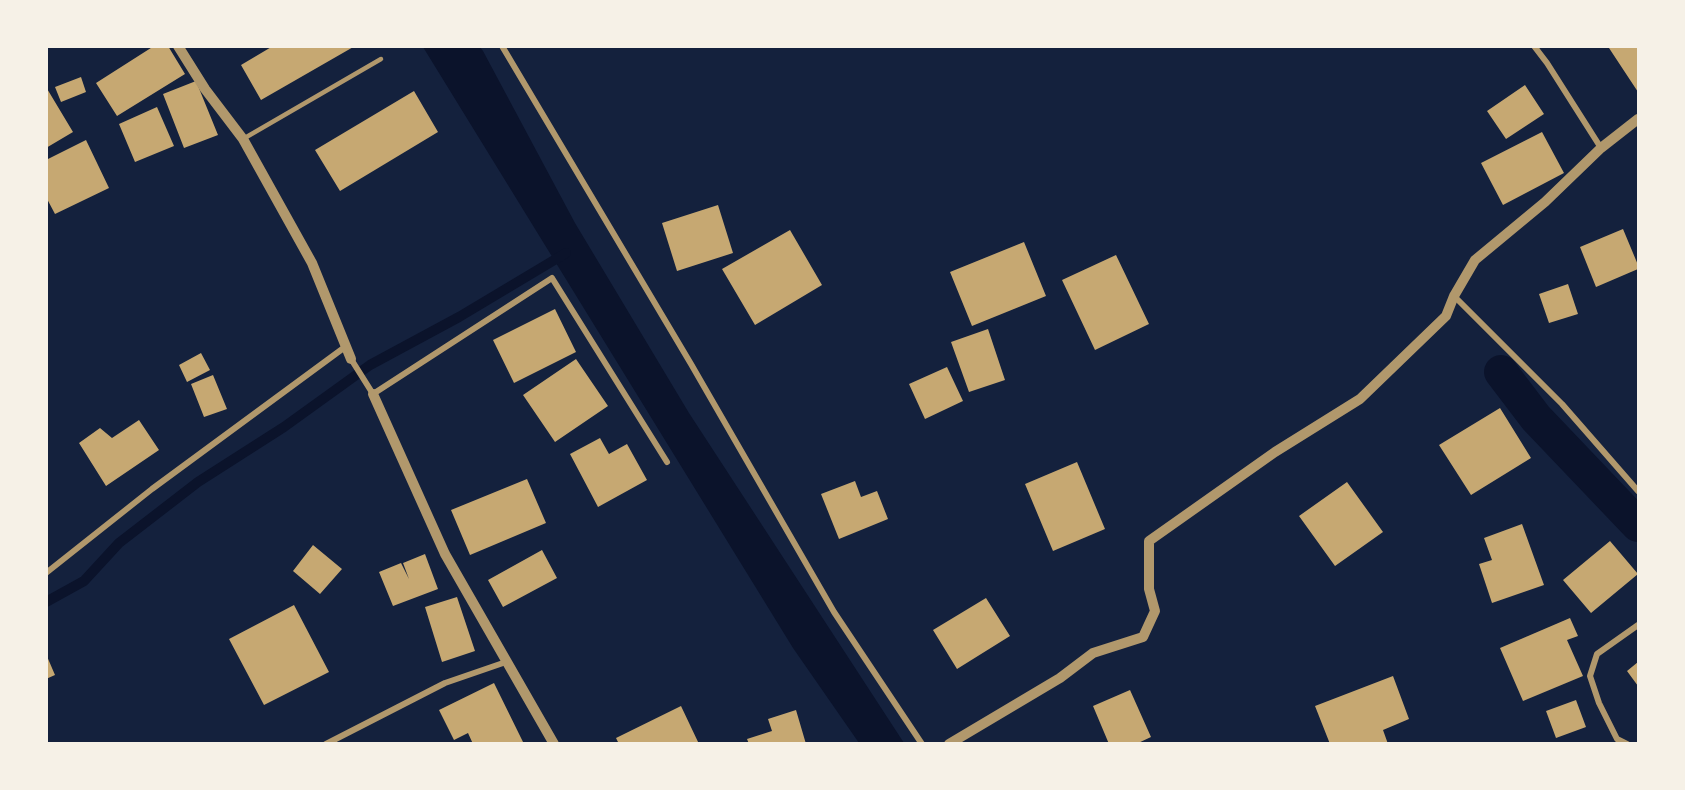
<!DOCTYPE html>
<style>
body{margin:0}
#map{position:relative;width:1685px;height:790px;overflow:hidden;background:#14213d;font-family:"Crimson Pro",serif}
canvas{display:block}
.frame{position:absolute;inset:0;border:48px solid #f6f1e7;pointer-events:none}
</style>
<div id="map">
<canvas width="1685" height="790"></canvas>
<div class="frame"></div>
</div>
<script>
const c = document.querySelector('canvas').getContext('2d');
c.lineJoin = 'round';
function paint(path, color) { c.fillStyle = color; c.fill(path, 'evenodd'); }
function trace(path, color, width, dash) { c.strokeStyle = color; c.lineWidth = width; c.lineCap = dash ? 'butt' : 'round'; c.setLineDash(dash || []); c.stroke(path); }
paint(new Path2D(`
 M 423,47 L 480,47 L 483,51 L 575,223 L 689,413 L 904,743 L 859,743 L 793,648 Z`), '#0b132b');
trace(new Path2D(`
 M 46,602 L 84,581 L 119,543 L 198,482 L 284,427 L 370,365 L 459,317 L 566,253`), '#0b132b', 10);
trace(new Path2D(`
 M 1501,372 L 1536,418 L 1638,525`), '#0b132b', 34);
paint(new Path2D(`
 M 154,46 L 168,46 L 185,74 L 117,116 L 96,83 Z
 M 273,46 L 355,46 L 261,100 L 241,65 Z
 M 1611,46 L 1638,46 L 1638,92 L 1609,48 Z
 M 81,77 L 86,92 L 61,102 L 55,87 Z
 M 196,81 L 218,135 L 184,148 L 163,94 Z
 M 1525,85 L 1544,114 L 1506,139 L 1487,111 Z
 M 46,87 L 73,132 L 46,148 Z
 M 414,91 L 438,132 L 340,191 L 315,150 Z
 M 157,107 L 174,146 L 135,162 L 119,124 Z
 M 1542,132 L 1564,173 L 1503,205 L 1481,163 Z
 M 86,140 L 109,188 L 55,214 L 46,197 L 46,160 Z
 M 718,205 L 733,253 L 677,271 L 662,223 Z
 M 1623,229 L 1638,265 L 1638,269 L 1596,287 L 1580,247 Z
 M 790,230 L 822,285 L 755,325 L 722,269 Z
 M 1024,242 L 1046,296 L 972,326 L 950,272 Z
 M 1116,255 L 1149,324 L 1095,350 L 1062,280 Z
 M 1568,284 L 1578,314 L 1549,323 L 1539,294 Z
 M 555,309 L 576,352 L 514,383 L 493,340 Z
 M 988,329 L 1005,380 L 969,392 L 951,342 Z
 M 201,353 L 210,370 L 187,382 L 179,365 Z
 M 576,359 L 608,406 L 555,442 L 523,395 Z
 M 947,367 L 963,401 L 925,419 L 909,384 Z
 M 213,375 L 227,409 L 204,417 L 191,384 Z
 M 1500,408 L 1531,458 L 1471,495 L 1439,445 Z
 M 139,420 L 159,450 L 106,486 L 79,443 L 100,428 L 112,438 Z
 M 600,438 L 609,454 L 627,444 L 647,480 L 598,507 L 570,454 Z
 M 1077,462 L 1105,529 L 1053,551 L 1025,484 Z
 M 527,479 L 546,523 L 470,555 L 451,510 Z
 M 855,481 L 861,497 L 877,491 L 888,519 L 839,539 L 821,494 Z
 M 1347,482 L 1383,532 L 1335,566 L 1299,516 Z
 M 1522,524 L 1544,585 L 1492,603 L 1479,564 L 1492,560 L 1484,538 Z
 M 1610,541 L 1638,574 L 1591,613 L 1563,580 Z
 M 313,545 L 342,569 L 320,594 L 293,571 Z
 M 542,550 L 557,578 L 503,607 L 488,580 Z
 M 425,554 L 438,589 L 393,606 L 379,572 L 401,563 L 409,579 L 403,563 Z
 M 457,597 L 475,651 L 442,662 L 425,607 Z
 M 986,598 L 1010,636 L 957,669 L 933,630 Z
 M 294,605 L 329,672 L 264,705 L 229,639 Z
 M 1570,618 L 1578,636 L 1567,640 L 1583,676 L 1523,701 L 1500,648 Z
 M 46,654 L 55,675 L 46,679 Z
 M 1638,662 L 1638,686 L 1627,671 Z
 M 1393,676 L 1409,719 L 1383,730 L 1388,744 L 1330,744 L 1315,706 Z
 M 494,683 L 524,744 L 473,744 L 468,733 L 454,740 L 439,710 Z
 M 1130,690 L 1151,737 L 1136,744 L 1109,744 L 1093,706 Z
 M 1576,700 L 1586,727 L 1556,738 L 1546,711 Z
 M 681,706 L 699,744 L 619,744 L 616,738 Z
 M 796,710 L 806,744 L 749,744 L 747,739 L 772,731 L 768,719 Z`), '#c6a872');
trace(new Path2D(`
 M 243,139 L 381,59`), '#b1986c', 4.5);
trace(new Path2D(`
 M 502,46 L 691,364 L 834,612 L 922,744
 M 1534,46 L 1547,63 L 1601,148
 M 1454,296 L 1562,404 L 1638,491
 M 351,359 L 373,394 L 552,278 L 667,462
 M 46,573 L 152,489 L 345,347
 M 326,744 L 445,683 L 506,662
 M 1627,744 L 1617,739 L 1599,703 L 1590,676 L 1597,654 L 1638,625`), '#b1986c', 6);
trace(new Path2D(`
 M 178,46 L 205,89 L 243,139 L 312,263 L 351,359
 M 373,394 L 445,554 L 554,744
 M 949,744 L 1060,678 L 1093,653 L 1143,637 L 1155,611 L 1149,589 L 1149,541 L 1275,452 L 1360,399 L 1446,316 L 1454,296 L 1475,260 L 1545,202 L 1601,148 L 1638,119`), '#b1986c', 10);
</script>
